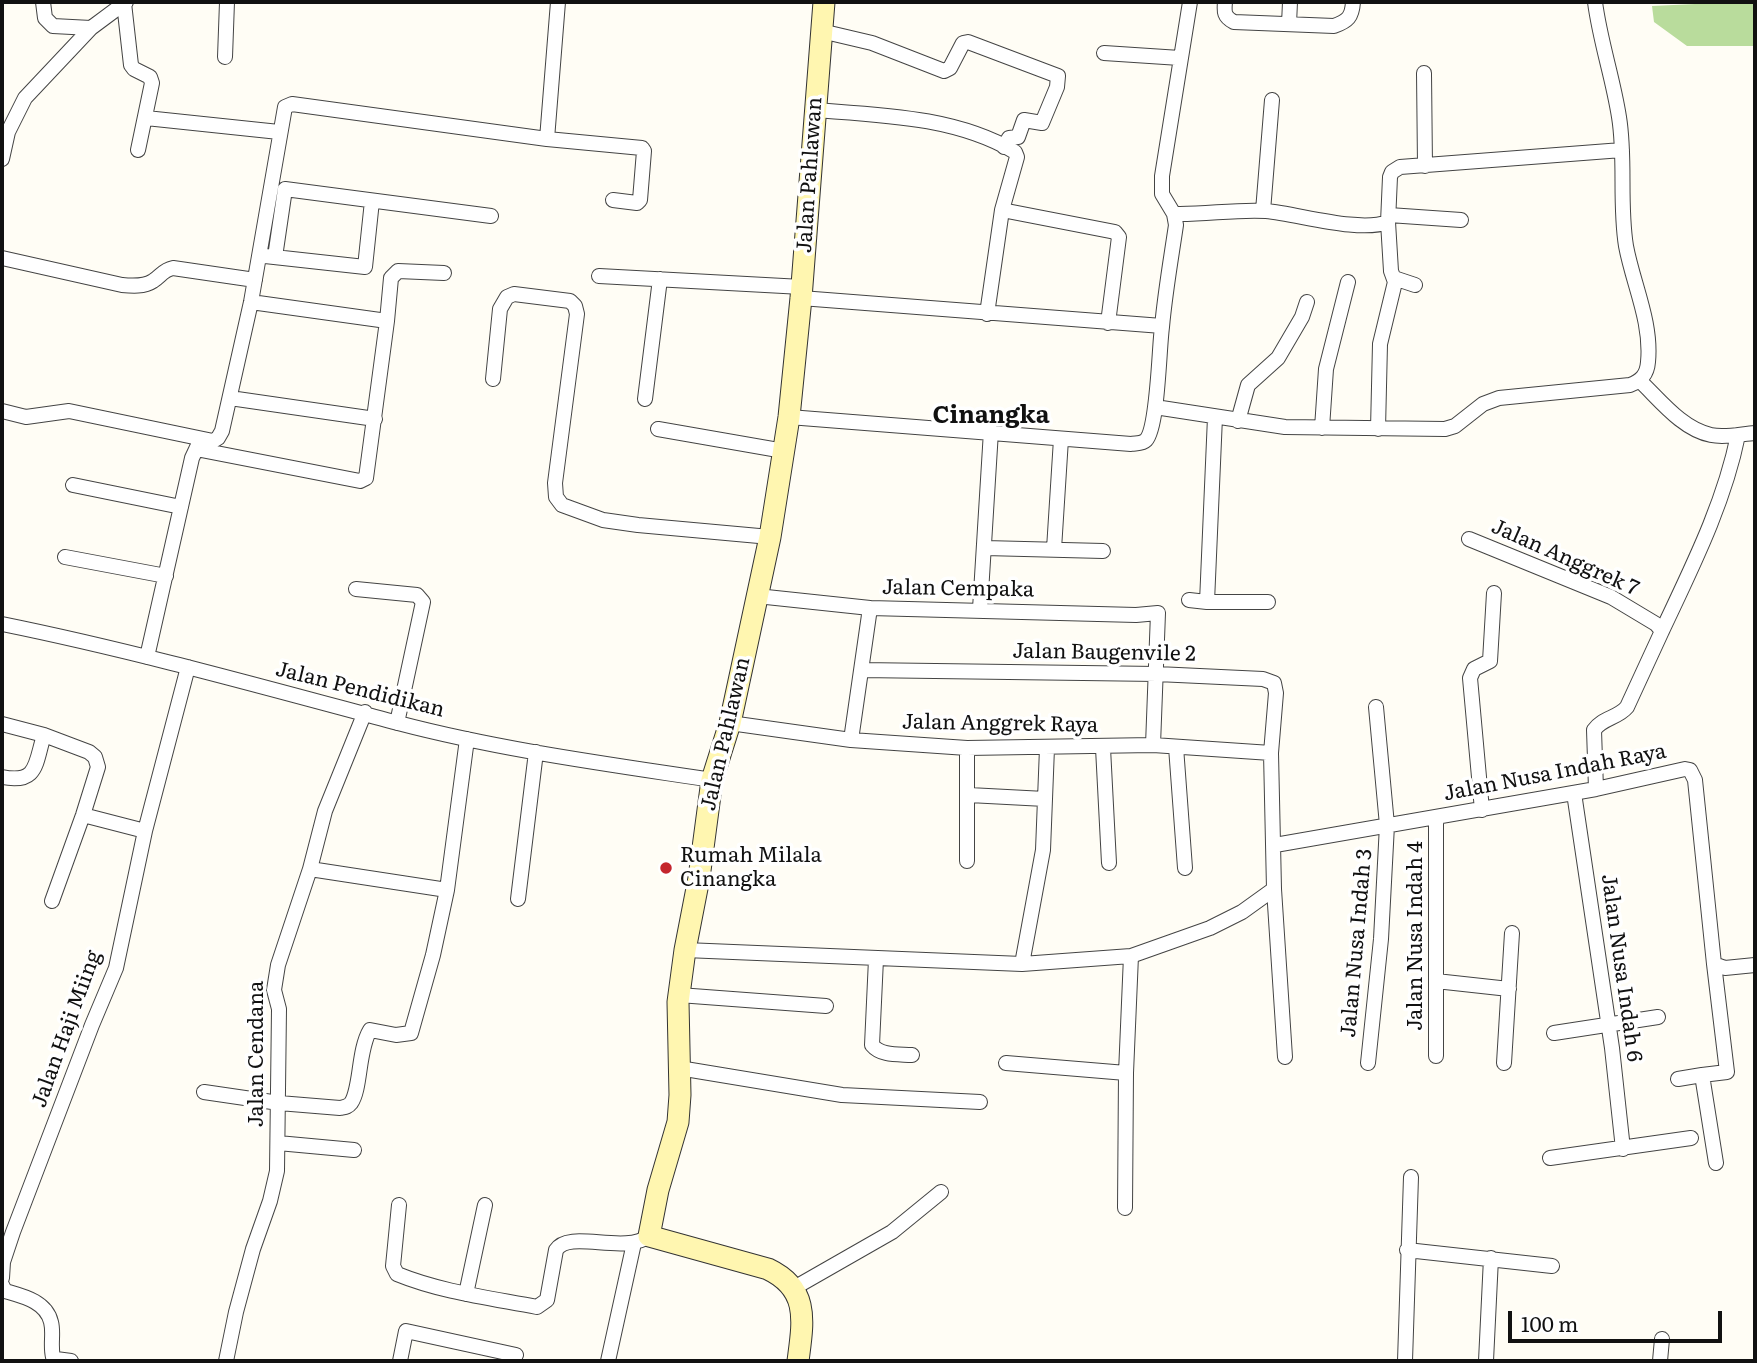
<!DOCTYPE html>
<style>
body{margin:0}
#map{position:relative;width:1757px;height:1363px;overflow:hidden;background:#fffdf5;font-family:Literata,serif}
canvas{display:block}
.frame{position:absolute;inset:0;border:4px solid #111;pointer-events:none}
.scale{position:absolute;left:1508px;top:1311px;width:214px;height:32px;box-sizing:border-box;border:4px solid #111;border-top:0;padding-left:9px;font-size:21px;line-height:24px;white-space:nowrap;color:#111;-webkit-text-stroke:5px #fff;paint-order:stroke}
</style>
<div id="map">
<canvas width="1757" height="1363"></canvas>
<div class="frame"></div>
<div class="scale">100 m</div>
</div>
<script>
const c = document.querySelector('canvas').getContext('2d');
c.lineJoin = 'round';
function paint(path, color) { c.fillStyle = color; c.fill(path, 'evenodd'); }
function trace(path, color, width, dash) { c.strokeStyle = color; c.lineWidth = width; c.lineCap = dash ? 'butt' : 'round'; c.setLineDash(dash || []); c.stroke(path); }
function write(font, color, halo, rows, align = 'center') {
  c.font = font + ' Literata,serif'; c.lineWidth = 7; c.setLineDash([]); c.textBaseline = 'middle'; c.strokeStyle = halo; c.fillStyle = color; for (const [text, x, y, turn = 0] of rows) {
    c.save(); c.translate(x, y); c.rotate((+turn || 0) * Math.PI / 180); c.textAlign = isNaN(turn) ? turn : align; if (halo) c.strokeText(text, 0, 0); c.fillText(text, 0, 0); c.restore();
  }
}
paint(new Path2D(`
 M 1696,2 L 1755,2 L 1755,46 L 1687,46 L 1654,22 L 1652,6 L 1695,4 Z`), '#b9dc9c');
const street = new Path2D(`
 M 43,2 L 45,18 L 53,26 L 91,28
 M 1225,2 C 1224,12 1224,17 1234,22 L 1334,26 C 1348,21 1352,17 1353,2
 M 124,3 L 131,65 L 134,69 L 150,77 L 152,83 L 138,150
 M 1289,24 L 1290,2
 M 821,31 L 872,43 L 944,71 L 950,68 L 963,43 L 968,42 L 1058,76 L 1057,87 L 1042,123 L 1024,120 L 1018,137 L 1009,138 L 1004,147
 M 1104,53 L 1180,58
 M 225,57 L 227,2
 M 1424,73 L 1425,166
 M 815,110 C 881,115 957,117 1015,152 L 1017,157 L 1002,210 L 1110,231 L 1115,232 L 1119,237 L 1108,323
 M 146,118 L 279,132
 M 547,139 L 642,148 L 644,151 L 640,200 L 637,203 L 613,200
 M 2,159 L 8,132 L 25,98 L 91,28 L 126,2
 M 1263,211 L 1272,100
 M 1174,214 L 1162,194 L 1162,176 L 1190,2
 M 1389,215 L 1461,220
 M 265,256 L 365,267 L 372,201
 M 275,257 L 285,189 L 491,216
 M 2,258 L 122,285 C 132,286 144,287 153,281 C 161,276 163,270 173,268 L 255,280
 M 599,276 L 802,287
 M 1394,278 L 1415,285
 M 801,298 L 1162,326
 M 251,302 L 387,321
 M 987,314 L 1002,210
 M 493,379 L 500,309 L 507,297 L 514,294 L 570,301 L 575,306 L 577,314 L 555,483 L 556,497 L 562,505 L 603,520 L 638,525 L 770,537
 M 1640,381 C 1660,400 1682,429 1711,435 C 1725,438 1741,434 1755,433
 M 230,398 L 375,419
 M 645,399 L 660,279
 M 1155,407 L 1285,427 L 1445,429 L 1455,426 L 1483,404 L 1499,398 L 1630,385 C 1641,381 1647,375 1648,362 C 1652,322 1633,284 1626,246 C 1619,203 1626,160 1619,117 C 1613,78 1600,41 1595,2
 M 2,411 L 26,417 L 69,411 L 213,441 L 218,438 L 222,431 L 251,302 L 285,107 L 292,104 L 547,139 L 558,2
 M 789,417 L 1131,444 C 1136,443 1142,444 1146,440 C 1158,427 1159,348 1162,327 C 1165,293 1171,259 1176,225 L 1174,214 C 1205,215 1235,209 1266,211 C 1299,214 1359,233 1388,222 L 1390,177 L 1392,172 L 1400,167 L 1622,150
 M 1238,421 L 1248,385 L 1278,358 L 1302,317 L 1307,302
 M 1322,428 L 1326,369 L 1348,282
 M 658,429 L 784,451
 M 1378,429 L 1380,344 L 1395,282 L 1391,271 L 1388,222
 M 196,449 L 360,481 L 366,478 L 387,321 L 391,278 L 398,271 L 444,273
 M 73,485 L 181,507
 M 1469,539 L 1611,597 L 1656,624 L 1662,631 L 1627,707 C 1618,718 1602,718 1594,730 L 1596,789
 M 985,548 L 1103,551
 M 1054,549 L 1061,439
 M 65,557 L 166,576
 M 356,589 L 417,595 L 423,602 L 397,723
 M 757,596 L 870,608 L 1136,615 L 1158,613 L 1153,745
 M 1189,600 L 1207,602 L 1268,602
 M 1207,602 L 1215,417
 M 980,609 L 991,431
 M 2,624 C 135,651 267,688 398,723 C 501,750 607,764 712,780
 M 1662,631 C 1692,567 1724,504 1738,435
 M 147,657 L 192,458 L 200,441
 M 861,670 L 1157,674 L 1263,679 L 1274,683 L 1276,693 L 1271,753 L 1274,889 L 1285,1057
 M 730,723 L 851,740 L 967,748 L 1153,745 L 1271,753
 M 2,724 L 44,735 L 89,752 L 95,757 L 98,767 L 83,815 L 52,901
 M 851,740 L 870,608
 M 1176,747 L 1185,868
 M 1103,748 L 1109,863
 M 2,777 C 38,784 35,764 44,735
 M 1574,793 L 1612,1048 L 1623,1149
 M 969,795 L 1045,799
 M 1482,810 L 1470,678 L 1474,669 L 1490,661 L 1494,593
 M 83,815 L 145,831
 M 1275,845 L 1596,789 L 1685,769 L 1690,770 L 1695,780 L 1714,964 L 1725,968 L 1755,965
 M 967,861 L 967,748
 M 310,869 L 447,890
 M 518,899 L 536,752
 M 685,950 L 1022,964 L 1131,956 L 1210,928 L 1242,912 L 1274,889
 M 876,959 L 872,1045 C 881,1056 898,1054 912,1055
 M 1022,964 L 1043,850 L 1047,748
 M 1714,964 L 1727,1072 L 1702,1075 L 1716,1163
 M 1436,981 L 1509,989
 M 679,995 L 826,1006
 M 1554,1033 L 1658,1017
 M 1436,1056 L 1436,817
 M 1006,1063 L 1126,1073
 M 1368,1063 L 1381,939 L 1387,825 L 1376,707
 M 1504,1063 L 1512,933
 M 679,1068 L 842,1095 L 980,1102
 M 1678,1079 L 1702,1075
 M 204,1092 L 279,1103 L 340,1108 C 345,1107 348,1107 351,1103 C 361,1089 358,1050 370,1030 L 396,1035 L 411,1033 L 433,955 L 447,890 L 467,739
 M 278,1143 L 354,1150
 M 1550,1158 L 1691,1138
 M 399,1205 L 393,1266 L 397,1274 C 441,1292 490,1298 537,1307 L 547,1300 L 556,1250 C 569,1229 624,1255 649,1236
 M 1125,1208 L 1126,1073 L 1131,956
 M 1407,1250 L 1552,1266
 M 2,1278 L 3,1262 L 13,1232 L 92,1025 L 116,968 L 145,831 L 188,667
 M 2,1285 L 5,1291 C 22,1296 46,1301 51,1322 C 54,1333 50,1345 53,1357 L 56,1359 L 71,1361
 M 794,1288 L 892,1232 L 941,1192
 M 466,1294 L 485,1205
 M 226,1361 L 236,1312 L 253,1249 L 270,1201 L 277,1171 L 279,1009 L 274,990 L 278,965 L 310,869 L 325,811 L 365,712
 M 400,1361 L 406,1331 L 516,1355
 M 608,1361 L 634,1243
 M 1405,1361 L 1411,1177
 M 1486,1361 L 1491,1258
 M 1660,1361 L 1662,1339`);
const secondary = new Path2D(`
 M 798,1361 C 803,1322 810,1289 768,1269 L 649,1236 L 658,1190 L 678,1122 L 680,1095 L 678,1002 L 685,950 L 699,878 L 712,780 L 730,723 L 770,537 L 789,417 L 801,298 L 824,2`);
trace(street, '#444', 16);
trace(secondary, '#333', 23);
trace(street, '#fff', 14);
trace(secondary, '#fff6b0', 21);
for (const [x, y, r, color] of [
 [666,868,7,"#c4262e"]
]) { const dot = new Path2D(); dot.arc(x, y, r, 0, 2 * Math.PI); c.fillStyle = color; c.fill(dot); trace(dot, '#fff', 2.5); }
write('21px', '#111', '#fff', [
 ["Jalan Pahlawan",810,175,-86],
 ["Jalan Anggrek 7",1565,558,24],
 ["Jalan Cempaka",958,589,1],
 ["Jalan Baugenvile 2",1104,653,1],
 ["Jalan Pendidikan",360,690,14],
 ["Jalan Anggrek Raya",1000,724,1],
 ["Jalan Pahlawan",726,734,-77],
 ["Jalan Nusa Indah Raya",1555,773,-11],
 ["Jalan Nusa Indah 4",1416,936,-90],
 ["Jalan Nusa Indah 3",1357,943,-85],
 ["Jalan Nusa Indah 6",1621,968,82],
 ["Jalan Haji Miing",67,1029,-70],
 ["Jalan Cendana",257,1054,-90]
]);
write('21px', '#111', '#fff', [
 ["Rumah Milala",680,856],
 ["Cinangka",680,880]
], 'left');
write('bold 24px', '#111', '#fff', [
 ["Cinangka",991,416]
]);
</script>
